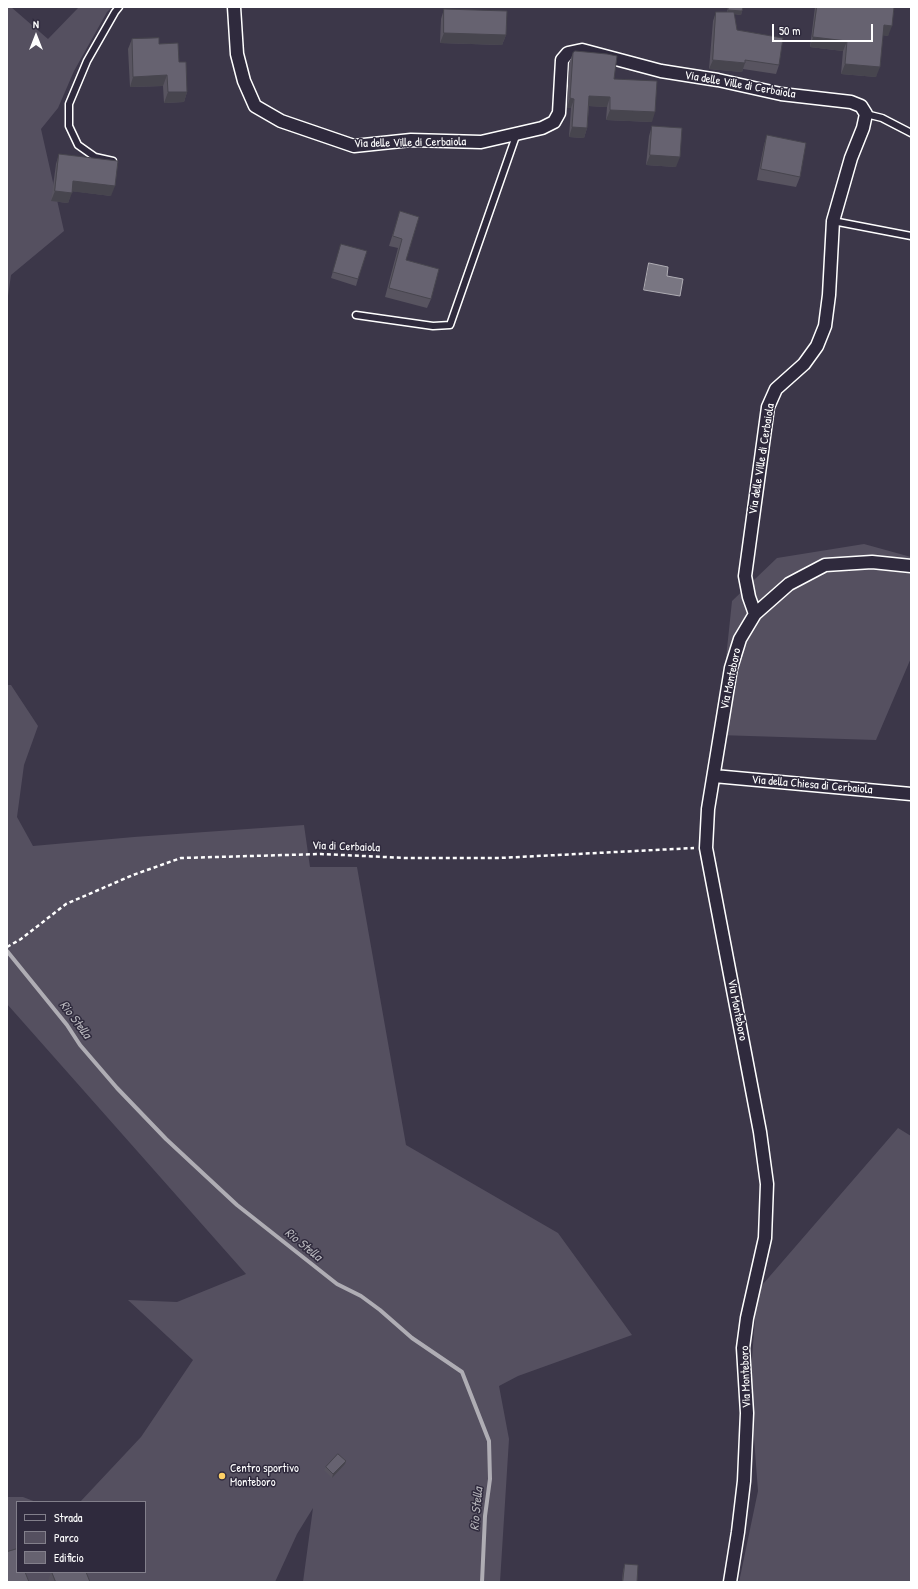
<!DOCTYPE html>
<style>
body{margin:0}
#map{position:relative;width:918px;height:1589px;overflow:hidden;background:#3c3749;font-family:"Patrick Hand",sans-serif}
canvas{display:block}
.frame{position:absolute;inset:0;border:8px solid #fff;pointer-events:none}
.legend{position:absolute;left:16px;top:1501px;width:130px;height:72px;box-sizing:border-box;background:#2f2a3d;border:1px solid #827f8b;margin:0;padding:5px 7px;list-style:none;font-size:12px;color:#fff}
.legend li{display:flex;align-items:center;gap:8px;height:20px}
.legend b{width:20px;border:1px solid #827f8b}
.north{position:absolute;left:16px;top:16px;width:40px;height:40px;-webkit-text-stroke:3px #2f2a3d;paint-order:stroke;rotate:0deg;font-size:11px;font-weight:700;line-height:16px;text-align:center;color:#fff}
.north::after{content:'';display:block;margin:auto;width:14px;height:18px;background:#fff;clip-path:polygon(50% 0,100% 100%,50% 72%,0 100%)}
.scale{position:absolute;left:772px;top:24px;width:101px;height:18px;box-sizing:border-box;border:2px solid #fff;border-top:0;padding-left:5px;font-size:12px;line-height:14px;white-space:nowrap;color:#fff;-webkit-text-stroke:3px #2f2a3d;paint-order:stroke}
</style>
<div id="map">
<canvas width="918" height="1589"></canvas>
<div class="frame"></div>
<ul class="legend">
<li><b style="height:5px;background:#2f2a3d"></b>Strada</li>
<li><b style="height:11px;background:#555060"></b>Parco</li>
<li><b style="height:11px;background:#666270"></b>Edificio</li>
</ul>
<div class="north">N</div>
<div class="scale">50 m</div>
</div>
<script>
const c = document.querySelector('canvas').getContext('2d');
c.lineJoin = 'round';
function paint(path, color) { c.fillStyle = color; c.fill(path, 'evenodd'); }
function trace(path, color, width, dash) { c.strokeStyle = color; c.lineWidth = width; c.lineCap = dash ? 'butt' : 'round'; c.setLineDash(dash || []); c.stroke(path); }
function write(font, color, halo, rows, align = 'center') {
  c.font = font + ' "Patrick Hand",sans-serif'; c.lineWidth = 3; c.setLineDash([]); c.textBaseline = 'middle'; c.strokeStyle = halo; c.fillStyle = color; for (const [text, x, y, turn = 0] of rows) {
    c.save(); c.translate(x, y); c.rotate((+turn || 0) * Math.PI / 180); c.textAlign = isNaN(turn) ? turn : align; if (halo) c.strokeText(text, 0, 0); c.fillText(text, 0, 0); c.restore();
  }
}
paint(new Path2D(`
 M 7,7 L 11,7 L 48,39 L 79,7 L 112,7 L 107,12 L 74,71 L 58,108 L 41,129 L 64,231 L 11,275 L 7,303 Z
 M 864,544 L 911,557 L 911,658 L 876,740 L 718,735 L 732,601 L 777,558 Z
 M 7,685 L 11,685 L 38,726 L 24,765 L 17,817 L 33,846 L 134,837 L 304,825 L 310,867 L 357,867 L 406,1145 L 558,1233 L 632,1335 L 518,1376 L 499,1386 L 509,1439 L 500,1582 L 303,1582 L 313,1508 L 297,1534 L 275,1582 L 7,1582 L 7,1497 L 23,1497 L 36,1502 L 17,1502 L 17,1572 L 145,1572 L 145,1502 L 80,1502 L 141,1437 L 193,1360 L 128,1300 L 177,1302 L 246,1274 L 7,1004 Z
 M 898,1128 L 911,1136 L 911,1582 L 739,1582 L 758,1491 L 750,1385 L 757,1291 Z`), '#555060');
const water = new Path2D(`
 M 649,263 L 668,267 L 667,276 L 683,279 L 680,296 L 644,290 Z`);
paint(water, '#797682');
trace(water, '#afadb4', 1);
trace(new Path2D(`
 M 7,951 L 67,1025 L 80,1045 L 117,1088 L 166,1139 L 237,1205 L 337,1284 L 361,1296 L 380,1310 L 412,1338 L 462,1372 L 489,1441 L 490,1479 L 485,1516 L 482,1582`), '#afadb4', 4);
const service = new Path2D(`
 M 866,114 L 882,118 L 911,133
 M 113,161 L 95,157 L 78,145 L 69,126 L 69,104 L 87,61 L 115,12 L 119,7
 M 833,221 L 911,236
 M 356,315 L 433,326 L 450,325 L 517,133`);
const minor = new Path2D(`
 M 234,7 L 237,54 L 244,81 L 255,106 L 281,121 L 354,146 L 411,140 L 481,142 L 542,128 L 554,122 L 559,113 L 562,60 L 568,53 L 582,50 L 661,71 L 718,80 L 781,94 L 851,102 L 861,106 L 866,114 L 863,128 L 851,158 L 833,221 L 829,295 L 825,326 L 817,346 L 804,364 L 776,389 L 768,407 L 745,576 L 749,597 L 755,614
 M 714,776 L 911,794
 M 730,1582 L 738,1532 L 744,1481 L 747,1413 L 743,1348 L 747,1318 L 765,1238 L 767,1184 L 760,1132 L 706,848 L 708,809 L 731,668 L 740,639 L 755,614 L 789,584 L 825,565 L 872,562 L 911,566`);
trace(service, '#fff', 9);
trace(minor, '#fff', 15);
trace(new Path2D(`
 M 7,947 L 21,939 L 66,904 L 133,875 L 181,858 L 321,854 L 406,858 L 499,858 L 694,848`), '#fff', 2.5, [4, 3]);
trace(service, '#2f2a3d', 6);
trace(minor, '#2f2a3d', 12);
paint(new Path2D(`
 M 728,7 L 743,7 L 741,15 L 734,14 L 737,30 L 779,65 L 776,74 L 743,69 L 742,72 L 709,69 L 713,21 L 716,12 L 727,12 Z
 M 815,7 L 894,7 L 888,36 L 883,35 L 876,77 L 841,74 L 843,51 L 810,47 Z
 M 444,9 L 506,35 L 502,45 L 440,43 L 441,19 Z
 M 132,39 L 159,44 L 179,62 L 187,92 L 184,102 L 164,103 L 163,86 L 130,87 L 128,49 Z
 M 573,53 L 614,79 L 652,122 L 606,120 L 607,107 L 589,106 L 587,128 L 584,138 L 569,137 L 571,108 L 567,108 L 569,63 Z
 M 652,126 L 676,167 L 646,165 L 649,136 Z
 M 767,135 L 800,177 L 796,187 L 757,180 L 764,145 Z
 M 59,154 L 111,196 L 72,191 L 68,203 L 51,201 L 56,164 Z
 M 400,211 L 406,260 L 431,299 L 427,308 L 385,297 L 398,248 L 389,246 Z
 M 341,244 L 358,279 L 356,286 L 331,278 Z
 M 346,1461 L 345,1464 L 332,1478 L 324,1470 L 326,1467 Z
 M 625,1564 L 637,1582 L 622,1582 L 623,1571 Z
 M 51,1572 L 52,1572 L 90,1582 L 48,1582 L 48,1581 Z`), '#585460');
paint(new Path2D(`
 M 728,10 L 742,11 L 741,15 L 727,13 Z
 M 884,25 L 892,26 L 888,36 L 880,35 Z
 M 444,33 L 506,35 L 502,45 L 440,43 Z
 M 813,37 L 847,41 L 843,51 L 810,47 Z
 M 713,60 L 745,63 L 742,72 L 709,69 Z
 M 845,64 L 880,67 L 876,77 L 841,74 Z
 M 167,75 L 163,86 L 130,87 L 133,77 Z
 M 168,92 L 187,92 L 184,102 L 164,103 Z
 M 589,96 L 610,97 L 607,107 L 586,106 Z
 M 570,98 L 574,99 L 571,108 L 567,108 Z
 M 610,110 L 655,112 L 652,122 L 606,120 Z
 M 572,127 L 587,128 L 584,138 L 569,137 Z
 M 650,155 L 680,157 L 676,167 L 646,165 Z
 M 73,181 L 115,186 L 111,196 L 69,191 Z
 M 55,191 L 72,193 L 68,203 L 51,201 Z
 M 346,1461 L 345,1464 L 332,1478 L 333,1474 Z`), '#47454e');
const building = new Path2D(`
 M 729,7 L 743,7 L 742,11 L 728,10 Z
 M 817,7 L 894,7 L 892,26 L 884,25 L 880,67 L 845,64 L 847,41 L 813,37 Z
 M 444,9 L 507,11 L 506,35 L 444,33 Z
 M 716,12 L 734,12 L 737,30 L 783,38 L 779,65 L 745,60 L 745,63 L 713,60 Z
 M 159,38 L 159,44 L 178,43 L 179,62 L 186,62 L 187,92 L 168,92 L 167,75 L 133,77 L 132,39 Z
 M 575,51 L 607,54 L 617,56 L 614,79 L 657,81 L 655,112 L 610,110 L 610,97 L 589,96 L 587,128 L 572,127 L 574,99 L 570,98 L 573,53 Z
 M 652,126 L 682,128 L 680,157 L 650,155 Z
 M 767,135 L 806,143 L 800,177 L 761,169 Z
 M 59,154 L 118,161 L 115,186 L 73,181 L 72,193 L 55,191 Z
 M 400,211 L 419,217 L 406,260 L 439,269 L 431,299 L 389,288 L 402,239 L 393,236 Z
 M 341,244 L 367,251 L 358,279 L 333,272 Z
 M 338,1454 L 346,1461 L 333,1474 L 326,1467 Z
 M 17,1549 L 17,1572 L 25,1572 L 29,1582 L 7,1582 L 7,1552 Z
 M 625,1564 L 638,1565 L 637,1582 L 623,1582 Z
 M 52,1572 L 86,1572 L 90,1582 L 56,1582 Z`);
paint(building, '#666270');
trace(building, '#47454e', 1);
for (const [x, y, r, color] of [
 [222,1476,4,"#ffd166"]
]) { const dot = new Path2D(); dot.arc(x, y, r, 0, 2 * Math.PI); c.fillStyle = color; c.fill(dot); trace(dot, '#2f2a3d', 1.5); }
write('12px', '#fff', '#2f2a3d', [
 ["Via delle Ville di Cerbaiola",740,85,10],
 ["Via delle Ville di Cerbaiola",410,143,-1],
 ["Via delle Ville di Cerbaiola",762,459,-81],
 ["Via Monteboro",731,679,-78],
 ["Via della Chiesa di Cerbaiola",812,785,5],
 ["Via di Cerbaiola",346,847,2],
 ["Via Monteboro",737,1010,79],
 ["Via Monteboro",746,1377,-92]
]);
write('12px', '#fff', '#2f2a3d', [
 ["Centro sportivo",230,1469],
 ["Monteboro",230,1483]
], 'left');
write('italic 13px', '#b5b4ba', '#2f2a3d', [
 ["Rio Stella",75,1020,53],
 ["Rio Stella",303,1245,39],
 ["Rio Stella",477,1509,-85]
]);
</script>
